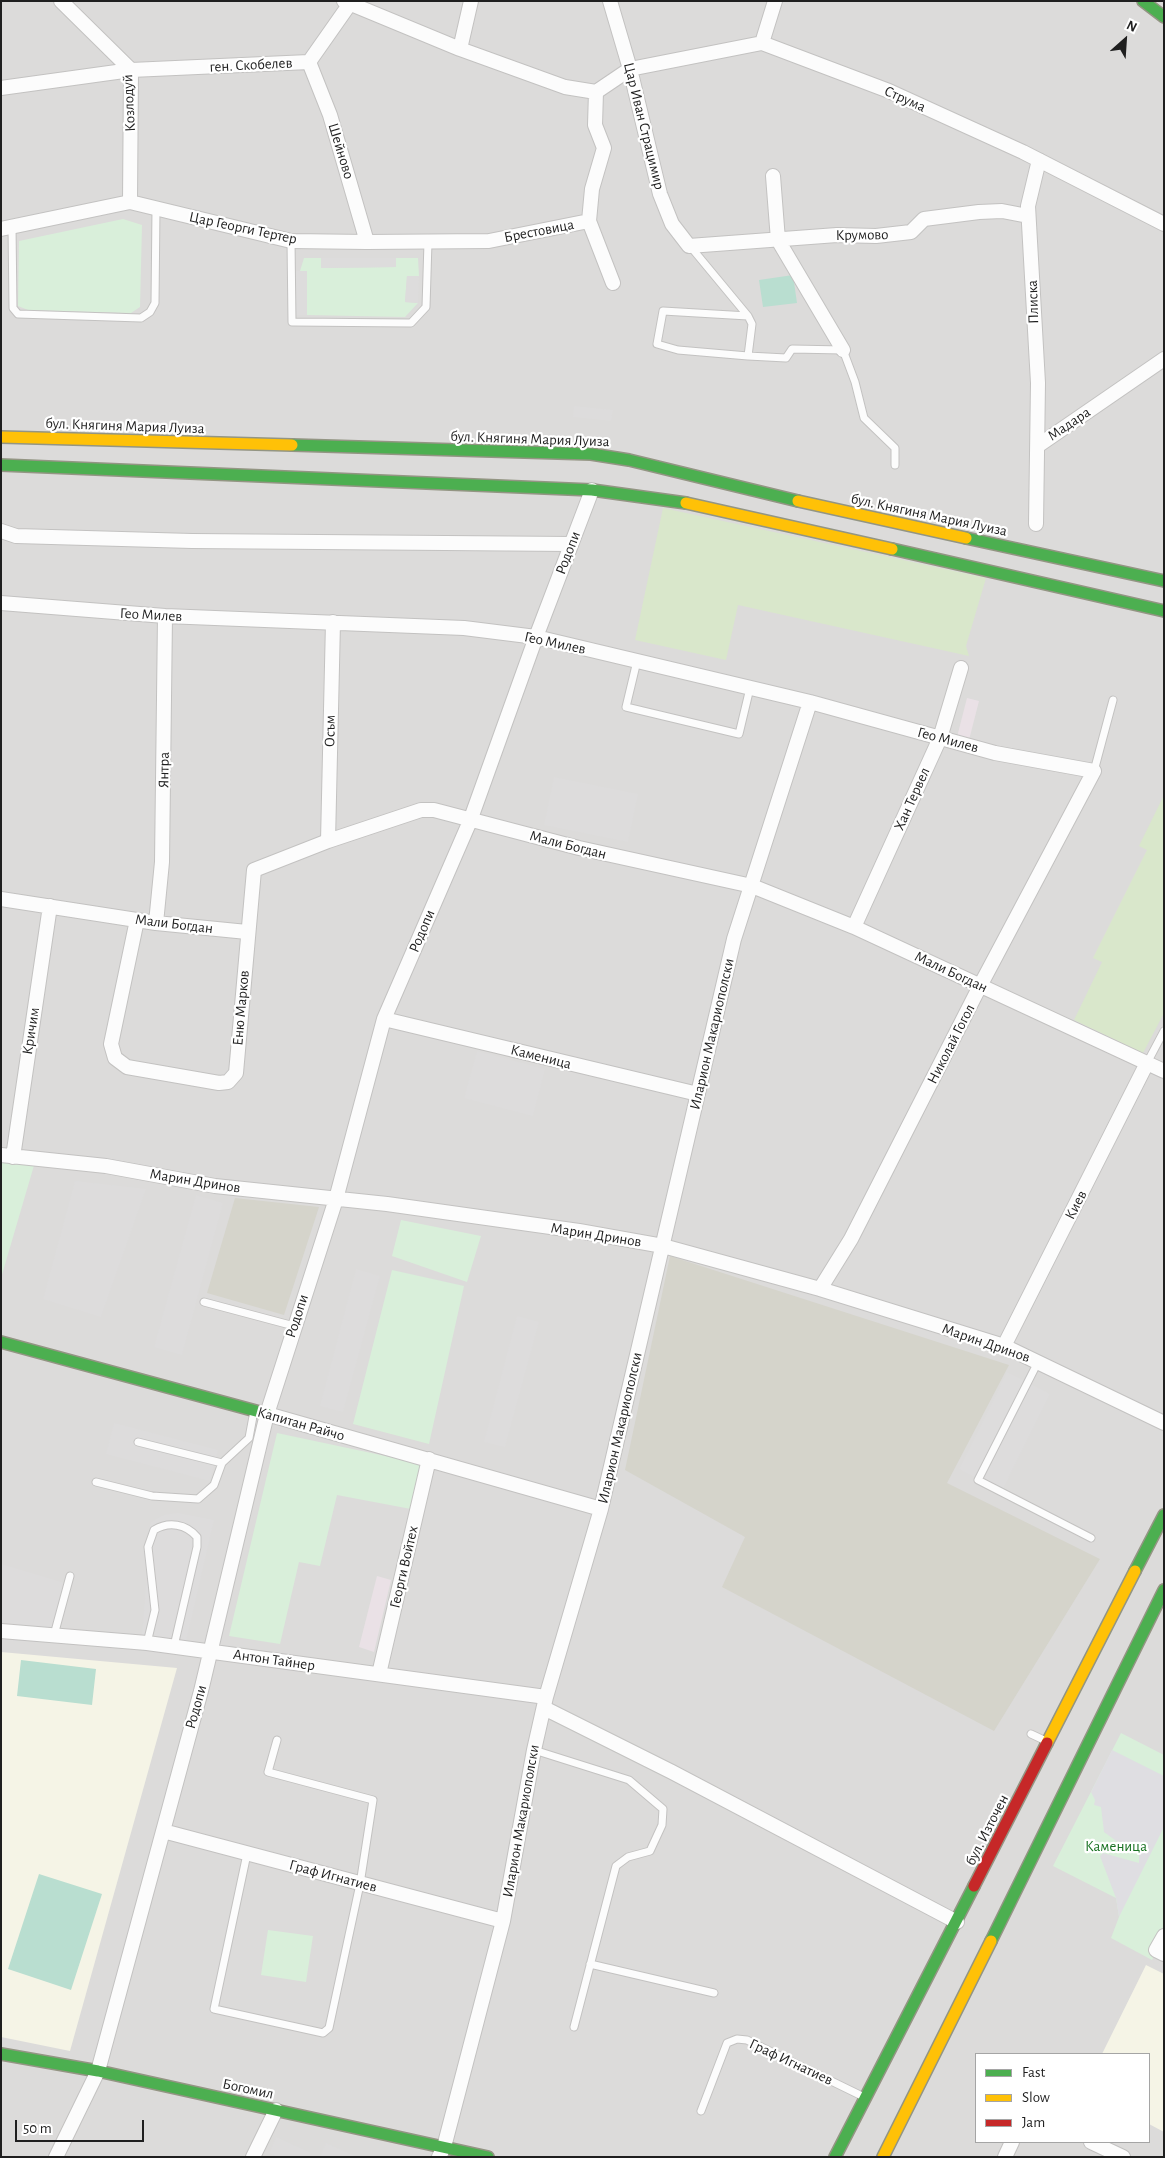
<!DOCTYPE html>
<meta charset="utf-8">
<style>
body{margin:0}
#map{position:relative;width:1165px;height:2158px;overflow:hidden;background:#edebe9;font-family:"Alegreya Sans",sans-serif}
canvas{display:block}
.frame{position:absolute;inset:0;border:2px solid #1f1f1f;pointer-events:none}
.legend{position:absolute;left:975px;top:2053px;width:175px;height:90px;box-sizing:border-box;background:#fff;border:1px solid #a5a5a5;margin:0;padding:6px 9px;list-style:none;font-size:15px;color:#1f1f1f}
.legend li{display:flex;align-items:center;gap:10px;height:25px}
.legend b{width:25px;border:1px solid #a5a5a5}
.north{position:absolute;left:1100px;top:15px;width:50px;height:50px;-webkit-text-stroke:4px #fff;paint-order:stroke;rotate:26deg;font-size:14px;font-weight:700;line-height:20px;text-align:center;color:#1f1f1f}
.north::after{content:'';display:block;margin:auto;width:18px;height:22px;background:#1f1f1f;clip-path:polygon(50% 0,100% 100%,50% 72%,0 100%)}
.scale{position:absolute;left:15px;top:2120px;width:129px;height:22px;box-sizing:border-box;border:2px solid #1f1f1f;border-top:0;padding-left:6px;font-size:15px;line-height:18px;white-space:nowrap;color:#1f1f1f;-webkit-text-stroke:4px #fff;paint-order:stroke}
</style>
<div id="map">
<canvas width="1165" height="2158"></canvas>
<div class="frame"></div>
<ul class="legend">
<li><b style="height:6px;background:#4caf50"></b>Fast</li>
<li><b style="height:6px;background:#ffc107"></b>Slow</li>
<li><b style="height:6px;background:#c62828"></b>Jam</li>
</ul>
<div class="north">N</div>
<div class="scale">50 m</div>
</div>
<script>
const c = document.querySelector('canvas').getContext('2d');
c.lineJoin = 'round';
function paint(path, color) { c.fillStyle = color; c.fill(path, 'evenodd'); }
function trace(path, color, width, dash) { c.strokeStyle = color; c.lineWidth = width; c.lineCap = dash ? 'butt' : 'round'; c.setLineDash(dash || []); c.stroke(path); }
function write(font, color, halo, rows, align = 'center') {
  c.font = font + ' "Alegreya Sans",sans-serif'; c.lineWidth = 4.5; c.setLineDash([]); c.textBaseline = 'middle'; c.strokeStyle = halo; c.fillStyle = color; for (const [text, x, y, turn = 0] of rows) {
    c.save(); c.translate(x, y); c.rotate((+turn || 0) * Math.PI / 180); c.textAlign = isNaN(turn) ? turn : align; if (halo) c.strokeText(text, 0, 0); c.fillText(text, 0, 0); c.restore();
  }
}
paint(new Path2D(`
 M 1,1 L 1164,1 L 1164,2157 L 1,2157 ZM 976,2054 L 1149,2054 L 1149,2142 L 976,2142 Z`), '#dcdbda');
paint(new Path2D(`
 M 967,698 L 979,701 L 969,740 L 957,737 Z
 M 377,1576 L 391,1580 L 374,1652 L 359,1647 Z`), '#eae1e6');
paint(new Path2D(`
 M 1,1652 L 177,1668 L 70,2051 L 1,2037 Z
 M 1146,1965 L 1164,1974 L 1164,2132 L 1149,2124 L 1149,2054 L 1102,2054 Z`), '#f5f4e6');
paint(new Path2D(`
 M 235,1198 L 319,1207 L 284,1315 L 207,1293 Z
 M 670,1256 L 1009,1365 L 947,1483 L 1100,1559 L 994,1731 L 722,1587 L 745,1537 L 625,1470 Z`), '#d5d4cb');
paint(new Path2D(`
 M 663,508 L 986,578 L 966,646 L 969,656 L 738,605 L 726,660 L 635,640 Z
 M 1164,795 L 1164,1013 L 1143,1053 L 1074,1020 L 1102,962 L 1093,958 L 1147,850 L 1139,846 Z`), '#d9e7cb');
paint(new Path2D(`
 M 123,219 L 142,225 L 140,307 L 131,313 L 28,310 L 18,306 L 19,241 Z
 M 304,258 L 321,258 L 321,268 L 396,267 L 396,258 L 418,258 L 419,276 L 407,276 L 405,302 L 418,303 L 405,317 L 307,315 L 307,272 L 300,271 Z
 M 1,1159 L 35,1162 L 1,1278 Z
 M 401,1220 L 481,1236 L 467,1282 L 392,1256 Z
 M 392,1270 L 464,1286 L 429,1444 L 353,1424 Z
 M 277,1433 L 423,1464 L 411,1509 L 337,1495 L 320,1566 L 299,1562 L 280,1644 L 229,1636 Z
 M 1121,1733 L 1164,1755 L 1164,1936 L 1152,1960 L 1111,1938 L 1119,1917 L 1116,1898 L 1053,1866 Z
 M 268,1930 L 313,1936 L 306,1982 L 261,1975 Z`), '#d9efda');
paint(new Path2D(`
 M 793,275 L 797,303 L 763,307 L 759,280 Z
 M 21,1660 L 96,1669 L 92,1705 L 17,1696 Z
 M 39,1874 L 102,1894 L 71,1990 L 8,1969 Z`), '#b9ded0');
paint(new Path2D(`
 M 321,258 L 396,258 L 396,267 L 321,268 Z
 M 291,271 L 307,271 L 307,315 L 291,315 Z
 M 407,276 L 419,276 L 418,303 L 405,302 Z
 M 574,406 L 613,410 L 611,421 L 573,417 Z
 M 554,777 L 638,794 L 628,842 L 544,825 Z
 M 477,1051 L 545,1069 L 533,1116 L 464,1098 Z
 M 75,1181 L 146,1189 L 101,1317 L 43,1299 Z
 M 196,1195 L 223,1203 L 182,1355 L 154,1347 Z
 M 356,1269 L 380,1276 L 343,1412 L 320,1406 Z
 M 517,1316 L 539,1322 L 505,1447 L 484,1442 Z
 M 1007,1372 L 1050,1394 L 1002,1491 L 959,1469 Z
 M 114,1423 L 218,1450 L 210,1481 L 106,1454 Z
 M 178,1513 L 214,1520 L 186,1642 L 142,1635 L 147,1574 L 145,1546 L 151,1522 L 164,1515 Z
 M 1,1564 L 71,1585 L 58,1633 L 1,1628 Z
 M 276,2137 L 311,2153 L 309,2157 L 278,2157 L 269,2153 Z
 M 326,2143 L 357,2157 L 320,2157 Z`), '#dddcdc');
paint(new Path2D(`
 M 1112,1750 L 1164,1776 L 1164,1827 L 1119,1917 L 1116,1898 L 1100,1856 L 1103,1853 L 1139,1863 L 1139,1851 L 1126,1848 L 1104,1832 L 1101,1807 L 1094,1805 L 1095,1800 L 1091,1792 Z`), '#dfdee2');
const lane = new Path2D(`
 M 12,226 L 13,308 L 18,314 L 141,318 L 150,312 L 155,303 L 156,209
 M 291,241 L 292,322 L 411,323 L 426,307 L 428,242
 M 690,246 L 748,316 L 663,311 L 657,344 L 678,350 L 748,356 L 752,324 L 748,316
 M 748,356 L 786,358 L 792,349 L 843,350 L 855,382 L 864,418 L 895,448 L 895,465
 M 637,661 L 626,707 L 739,734 L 750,688
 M 1094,771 L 1113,700
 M 1147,1063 L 1164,1031
 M 204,1302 L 294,1326
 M 1038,1362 L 978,1480 L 1091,1538
 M 138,1442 L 222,1463 L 249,1438 L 254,1411
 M 96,1482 L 152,1496 L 198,1499 L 214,1485 L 222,1463
 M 54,1635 L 70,1576
 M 147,1643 L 155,1610 L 148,1547 L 154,1530 C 169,1521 186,1524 197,1537 L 197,1547 L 174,1646
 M 1031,1734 L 1046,1741
 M 534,1750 L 629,1780 L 663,1809 L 662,1825 L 650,1851 L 628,1857 L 616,1866 L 574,2027
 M 247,1854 L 214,2009 L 323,2033 L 329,2028 L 360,1884 L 373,1800 L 268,1772 L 277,1740
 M 590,1964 L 714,1993
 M 701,2111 L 727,2043 L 737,2039 L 747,2040 L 862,2096`);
const street = new Path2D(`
 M 61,1 L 131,70 L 130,202
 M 344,1 L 460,49 L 565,87 L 596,92 L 630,69 L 762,43 L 889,91 L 1023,152 L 1164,224
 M 610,1 L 630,69 L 660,194 L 672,224 L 689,246 L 837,235 L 876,236 L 911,232 L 924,219 L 979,212 L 1002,211 L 1028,216
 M 762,43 L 775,1
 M 460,49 L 471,1
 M 309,62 L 330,115 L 367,242
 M 309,62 L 349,5
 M 1,88 L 131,70 L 309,62
 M 596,92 L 595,125 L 604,148 L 592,189 L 589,221 L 613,283
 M 773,176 L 778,240 L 843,350
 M 1,229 L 130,202 L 291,241 L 367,242 L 489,241 L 589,221
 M 1039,445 L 1164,359
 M 1036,524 L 1038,383 L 1028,206 L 1039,160
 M 1,531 L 16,536 L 192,541 L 571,544
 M 1,603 L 165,616 L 464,628 L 536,637 L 810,702 L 995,753 L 1094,771 L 980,986 L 851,1239 L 820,1289
 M 328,841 L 333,622
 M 1,899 L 156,923 L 247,932
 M 137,920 L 111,1044 L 115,1058 L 127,1067 L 219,1083 L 228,1082 L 236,1073 L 254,870 L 328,841 L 421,810 L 434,810 L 579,848 L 752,886 L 854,927 L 1164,1071
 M 156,923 L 162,862 L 165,616
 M 854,927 L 940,738 L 961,668
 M 384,1019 L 698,1094
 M 1,1155 L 106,1166 L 215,1186 L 387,1204 L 579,1231 L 663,1246 L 820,1289 L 1004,1346 L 1164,1423
 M 13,1157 L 50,906
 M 1004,1346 L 1147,1063
 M 267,1414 L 601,1509
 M 1,1631 L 147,1643 L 546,1697
 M 379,1674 L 429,1459
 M 544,1708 L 672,1772 L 957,1922
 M 163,1831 L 503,1921
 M 1164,1936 L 1156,1950 L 1164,1954
 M 1091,2142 L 1123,2157
 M 56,2157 L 98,2071 L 201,1691 L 267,1414 L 336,1199 L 384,1019 L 470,821 L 536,637 L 592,490
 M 253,2157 L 276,2110
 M 439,2157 L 444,2147 L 503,1921 L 534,1750 L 546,1697 L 601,1509 L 734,939 L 810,702
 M 1005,2157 L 1012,2142`);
const fast = new Path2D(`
 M 1143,1 L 1164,17
 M 292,445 L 591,454 L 629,460 L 798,501
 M 1,465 L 592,490 L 686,503
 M 966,538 L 1164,581
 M 892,549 L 1164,611
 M 1,1342 L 267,1414
 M 1135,1571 L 1164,1515
 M 991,1941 L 1164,1590
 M 1,2054 L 98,2071 L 488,2157
 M 835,2157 L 974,1886`);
const slow = new Path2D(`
 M 1,437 L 292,445
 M 798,501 L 966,538
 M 686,503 L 892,549
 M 1047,1743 L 1135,1571
 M 883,2157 L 991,1941`);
const jam = new Path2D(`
 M 974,1886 L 1047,1743`);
trace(lane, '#c3c2c1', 9);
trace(street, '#c3c2c1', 16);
trace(fast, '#939583', 14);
trace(slow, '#939583', 14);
trace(jam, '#939583', 14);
trace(lane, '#fcfcfc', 7);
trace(street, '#fcfcfc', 14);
trace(fast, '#4caf50', 11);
trace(slow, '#ffc107', 11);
trace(jam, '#c62828', 11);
write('15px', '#1f1f1f', '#fff', [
 ["ген. Скобелев",251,65,-3],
 ["Струма",905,99,24],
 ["Козлодуй",129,103,-93],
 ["Цар Иван Страцимир",644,126,76],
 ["Шейново",341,151,73],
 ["Цар Георги Тертер",243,228,12],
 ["Брестовица",539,231,-11],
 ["Крумово",862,235,-1],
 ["Плиска",1033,302,-92],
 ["Мадара",1069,424,-34],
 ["бул. Княгиня Мария Луиза",125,426,2],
 ["бул. Княгиня Мария Луиза",530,439,2],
 ["бул. Княгиня Мария Луиза",929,515,12],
 ["Родопи",568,553,-69],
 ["Гео Милев",151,615,3],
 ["Гео Милев",555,643,12],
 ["Осъм",330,731,-89],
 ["Гео Милев",948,740,15],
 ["Янтра",164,770,-89],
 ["Хан Тервел",912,799,-66],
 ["Мали Богдан",568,845,14],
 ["Мали Богдан",174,924,7],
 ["Родопи",422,931,-67],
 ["Мали Богдан",951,972,25],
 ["Еню Марков",241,1008,-85],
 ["Кричим",31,1031,-81],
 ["Иларион Макариополски",712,1034,-77],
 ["Николай Гогол",951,1044,-63],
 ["Каменица",541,1057,14],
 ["Марин Дринов",195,1181,9],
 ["Киев",1076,1205,-63],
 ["Марин Дринов",596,1235,9],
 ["Родопи",297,1316,-72],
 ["Марин Дринов",986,1343,19],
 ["Капитан Райчо",301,1424,16],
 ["Иларион Макариополски",620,1428,-77],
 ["Георги Войтех",404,1567,-77],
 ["Антон Тайнер",274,1660,8],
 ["Родопи",196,1707,-74],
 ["Иларион Макариополски",521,1821,-80],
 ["бул. Източен",987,1830,-63],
 ["Граф Игнатиев",333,1876,15],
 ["Граф Игнатиев",791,2062,25],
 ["Богомил",248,2089,12]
]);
write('15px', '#197222', '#fff', [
 ["Каменица",1116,1846]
]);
</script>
